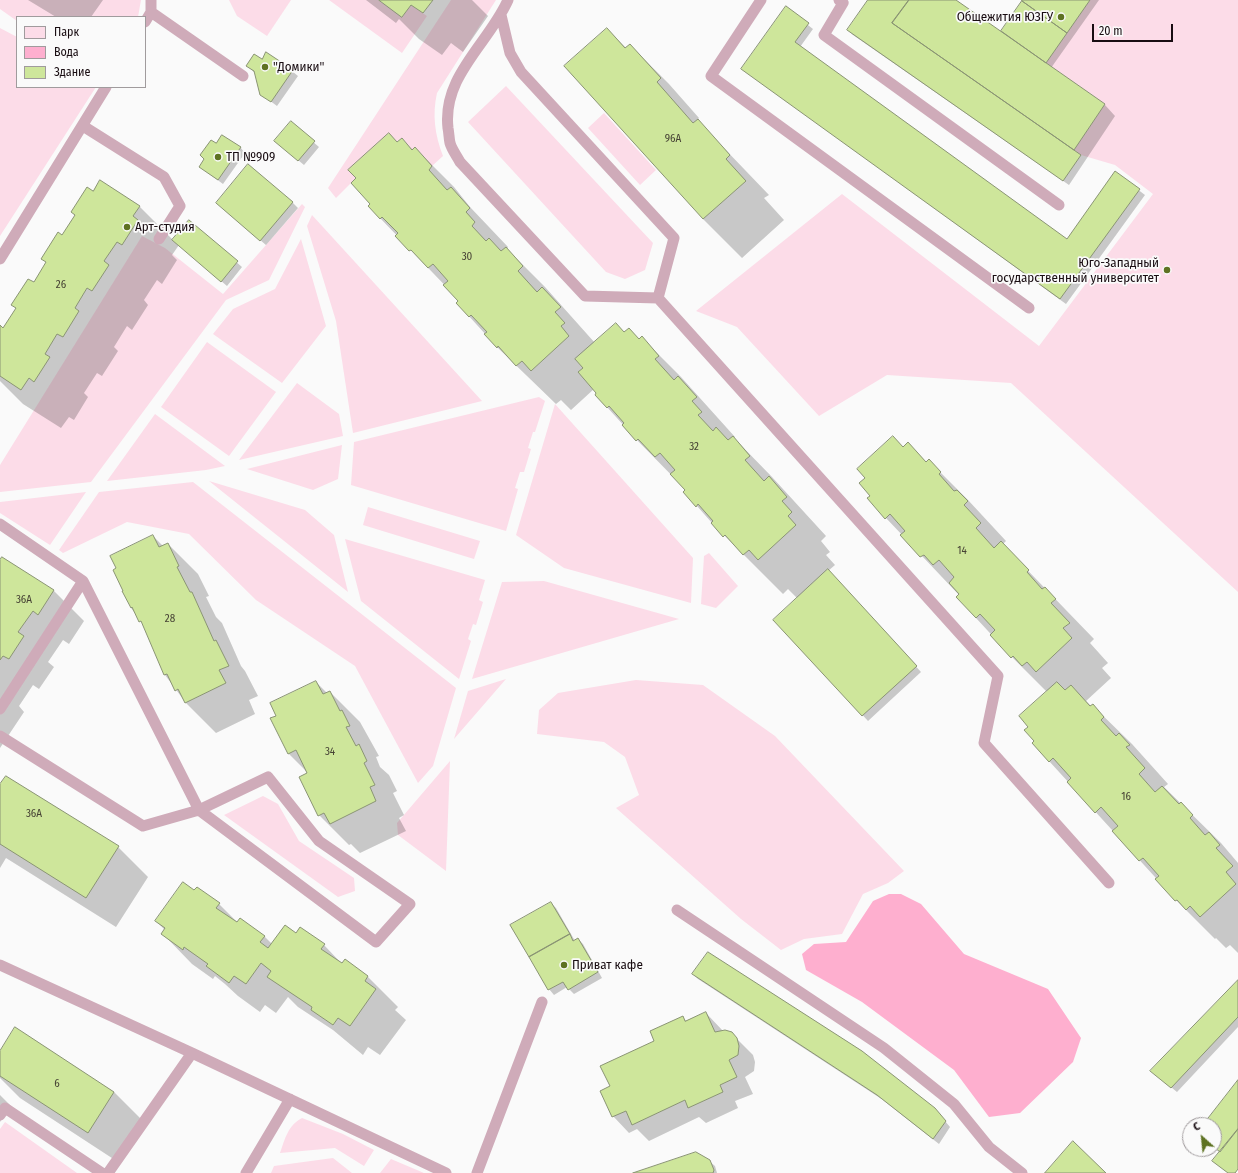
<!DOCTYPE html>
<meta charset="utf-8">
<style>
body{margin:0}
#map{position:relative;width:1238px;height:1173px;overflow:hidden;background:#fafafa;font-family:"Fira Sans Condensed",sans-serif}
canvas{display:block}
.legend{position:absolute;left:16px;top:16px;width:130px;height:72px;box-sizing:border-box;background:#fafafa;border:1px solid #a09b9d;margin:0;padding:5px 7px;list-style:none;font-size:12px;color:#180c11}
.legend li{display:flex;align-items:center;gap:8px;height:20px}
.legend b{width:20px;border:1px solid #a09b9d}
.north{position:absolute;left:1182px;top:1117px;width:40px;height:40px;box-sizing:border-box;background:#fafafa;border:1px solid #a09b9d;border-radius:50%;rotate:333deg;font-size:11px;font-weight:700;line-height:16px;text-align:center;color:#180c11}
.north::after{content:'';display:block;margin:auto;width:14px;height:18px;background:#5e7222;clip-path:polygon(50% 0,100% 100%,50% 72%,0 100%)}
.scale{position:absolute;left:1092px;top:24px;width:81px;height:18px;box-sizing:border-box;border:2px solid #180c11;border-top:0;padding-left:5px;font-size:12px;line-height:14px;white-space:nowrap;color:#180c11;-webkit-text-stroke:3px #fafafa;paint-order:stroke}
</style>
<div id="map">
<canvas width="1238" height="1173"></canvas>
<ul class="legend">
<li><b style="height:11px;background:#fcdce8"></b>Парк</li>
<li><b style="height:11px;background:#feafcf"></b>Вода</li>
<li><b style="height:11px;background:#cee69b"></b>Здание</li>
</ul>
<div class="north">С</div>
<div class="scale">20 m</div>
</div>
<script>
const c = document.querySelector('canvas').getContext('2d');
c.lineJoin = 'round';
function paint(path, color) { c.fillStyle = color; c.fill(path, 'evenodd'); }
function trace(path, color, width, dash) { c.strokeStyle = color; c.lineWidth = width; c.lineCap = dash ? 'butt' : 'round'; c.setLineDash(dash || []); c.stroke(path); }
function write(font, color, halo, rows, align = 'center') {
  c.font = font + ' "Fira Sans Condensed",sans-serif'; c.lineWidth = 3.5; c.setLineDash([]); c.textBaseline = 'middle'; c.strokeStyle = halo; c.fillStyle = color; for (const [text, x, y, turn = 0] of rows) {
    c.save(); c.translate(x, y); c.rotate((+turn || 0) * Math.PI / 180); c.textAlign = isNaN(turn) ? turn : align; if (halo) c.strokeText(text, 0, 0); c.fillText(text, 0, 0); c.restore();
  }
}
paint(new Path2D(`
 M 0,0 L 141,0 L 138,17 L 17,17 L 17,21 L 0,9 Z
 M 229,0 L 291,0 L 267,36 L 237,16 Z
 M 329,0 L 378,0 L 402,17 L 411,5 L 427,16 L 402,53 Z
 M 451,0 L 496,0 L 437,93 C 432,115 435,135 443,156 L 432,166 L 415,147 L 412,150 L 402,138 L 349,170 L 356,178 L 336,198 L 328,188 Z
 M 1090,0 L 1238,0 L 1238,592 L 1011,383 L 887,375 L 819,416 L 737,327 L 696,311 L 842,194 L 1039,346 L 1153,194 L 1115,165 L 1081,155 L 1074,150 L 1105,104 L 1046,63 Z
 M 0,28 L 17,37 L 17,87 L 96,87 L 0,236 Z
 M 506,86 L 653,243 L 645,270 L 625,279 L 606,272 L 468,122 Z
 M 604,113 L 656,170 L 640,185 L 588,128 Z
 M 302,204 L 305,207 L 269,280 L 226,300 L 91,482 L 0,492 L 0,465 L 142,236 L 165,248 L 223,294 Z
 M 312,215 L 482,401 L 353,433 L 336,321 L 307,226 Z
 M 301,239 L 326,326 L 282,383 L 213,334 L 233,309 L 275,289 Z
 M 207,342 L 276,392 L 229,456 L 161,407 Z
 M 297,383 L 339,414 L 343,436 L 239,460 Z
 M 539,397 L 545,401 L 535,432 L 533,432 L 528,448 L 531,449 L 524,472 L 520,472 L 515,488 L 518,489 L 506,531 L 351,485 L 354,442 Z
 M 555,404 L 693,558 L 691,603 L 564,568 L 516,535 Z
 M 155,414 L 225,466 L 206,470 L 107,481 Z
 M 342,445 L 338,479 L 313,490 L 247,469 Z
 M 209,481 L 305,510 L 334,535 L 348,592 Z
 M 193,482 L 456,688 L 433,766 L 418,783 L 355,666 L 256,600 L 189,534 L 127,522 L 63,553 L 59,550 L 99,492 Z
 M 86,492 L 50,545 L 0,513 L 0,502 Z
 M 368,507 L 480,541 L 474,559 L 363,525 Z
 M 345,539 L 485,580 L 479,600 L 483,602 L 476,625 L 473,624 L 468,639 L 471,641 L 459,679 L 361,601 Z
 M 709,553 L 738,586 L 716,608 L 701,604 L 704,556 Z
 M 544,581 L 679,619 L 472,679 L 502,582 Z
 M 506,679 L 454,739 L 468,691 Z
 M 636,680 L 703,685 L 775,736 L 904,871 L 888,883 L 863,894 L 842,934 L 804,939 L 781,950 L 741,919 L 616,808 L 639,795 L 625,757 L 604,742 L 537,734 L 539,710 L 558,693 Z
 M 450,761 L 446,871 L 398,835 L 397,823 Z
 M 263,796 L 278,804 L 299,841 L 354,878 L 355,891 L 338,897 L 224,815 Z
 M 302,1118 L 343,1134 L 374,1150 L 364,1166 L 335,1148 L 280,1153 C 285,1139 288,1125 302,1118 Z
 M 5,1122 L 77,1173 L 0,1173 L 0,1129 Z
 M 333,1158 L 352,1173 L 271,1173 L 274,1166 Z
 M 391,1159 L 424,1173 L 380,1173 Z`), '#fcdce8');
paint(new Path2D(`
 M 889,894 L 901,894 L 921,904 L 964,954 L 1048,989 L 1081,1038 L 1073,1062 L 1020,1113 L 989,1117 L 954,1070 L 862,1002 L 806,970 L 802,954 L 814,944 L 846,942 L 873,901 Z`), '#feafcf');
paint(new Path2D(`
 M 28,0 L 103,0 L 91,17 L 56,17 Z
 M 366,0 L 472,0 L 488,16 L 463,52 L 451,43 L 442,55 L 419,39 L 399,19 L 396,23 Z
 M 869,0 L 954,0 L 1005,36 L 1002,31 L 1023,0 L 1099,0 L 1051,68 L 1105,105 L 1115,116 L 1069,185 L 853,35 L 848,30 Z
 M 786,8 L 813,29 L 800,47 L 1067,240 L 1116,173 L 1145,195 L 1066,304 L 742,68 Z
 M 607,29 L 626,48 L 630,45 L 669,84 L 699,118 L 697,120 L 769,195 L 764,198 L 784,220 L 742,258 L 703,219 Z
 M 262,60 L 292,71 L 298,76 L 277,106 L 261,94 L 255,73 L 247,66 Z
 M 291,123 L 319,147 L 304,165 L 281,146 Z
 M 402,140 L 413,150 L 415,148 L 454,187 L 470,207 L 508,247 L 507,249 L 545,287 L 595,343 L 624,333 L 639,340 L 642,338 L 681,377 L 735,437 L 734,438 L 772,477 L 826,536 L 821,541 L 830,552 L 826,555 L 835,565 L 828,571 L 921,672 L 868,721 L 775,620 L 798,599 L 788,589 L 783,594 L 712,523 L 697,506 L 686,490 L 637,440 L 596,395 L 598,393 L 594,389 L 571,410 L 561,400 L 556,404 L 497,347 L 457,303 L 460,301 L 380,218 L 397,143 Z
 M 217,145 L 240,147 L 245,153 L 223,184 L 200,167 Z
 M 93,193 L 139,206 L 173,240 L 189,221 L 242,267 L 227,286 L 179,245 L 172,255 L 177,260 L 162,284 L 157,280 L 144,300 L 148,305 L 132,330 L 127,326 L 114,347 L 118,351 L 102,376 L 97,373 L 84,393 L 88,397 L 74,420 L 69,417 L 61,428 L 23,404 L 0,381 L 0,327 L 4,329 L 16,309 L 13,305 L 34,283 L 75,216 L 72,212 Z
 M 292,202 L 298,208 L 266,245 L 222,208 Z
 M 908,444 L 927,463 L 929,461 L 968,500 L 1006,541 L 1003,544 L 1007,549 L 1094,639 L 1090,643 L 1108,663 L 1102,668 L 1111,678 L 1086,701 L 1091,706 L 1092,705 L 1132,744 L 1168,784 L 1164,787 L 1221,843 L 1238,863 L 1238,953 L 1230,945 L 1226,948 L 1216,938 L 1215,939 L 1176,900 L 1049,761 L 1036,741 L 1030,727 L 1047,692 L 1012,657 L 976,618 L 959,595 L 886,518 L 872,496 Z
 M 153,536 L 163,546 L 168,544 L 198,574 L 209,596 L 206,597 L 216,617 L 222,623 L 241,666 L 245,671 L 258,696 L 249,700 L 255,714 L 216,733 L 186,703 L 165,675 L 144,625 L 131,608 Z
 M 2,559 L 54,591 L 84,621 L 69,644 L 63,640 L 48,662 L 54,667 L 39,689 L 33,685 L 19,706 L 24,712 L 0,748 L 0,562 Z
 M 316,682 L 327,693 L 330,692 L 360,722 L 379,756 L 376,757 L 380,767 L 389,775 L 397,791 L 393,793 L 404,815 L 399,818 L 406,831 L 360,853 L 351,844 L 349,845 L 319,815 L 308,773 L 288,753 L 277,716 Z
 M 0,786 L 118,847 L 148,877 L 116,927 L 6,858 L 0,868 Z
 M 194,892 L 219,904 L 238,923 L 264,936 L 272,944 L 296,935 L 324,945 L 342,964 L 345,960 L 368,977 L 398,1007 L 395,1010 L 406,1020 L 380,1055 L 368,1047 L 363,1055 L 333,1030 L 298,1007 L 288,997 L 276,1013 L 265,1005 L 260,1012 L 238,996 L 225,984 L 215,976 L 213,979 L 192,964 L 163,934 L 165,930 L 156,921 Z
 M 551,903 L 556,908 L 575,941 L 578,939 L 583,944 L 602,978 L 574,994 L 567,987 L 554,995 L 549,989 Z
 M 693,974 L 940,1115 L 950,1127 L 939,1144 L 883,1100 L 698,979 Z
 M 1238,982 L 1238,1027 L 1177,1092 L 1151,1071 Z
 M 706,1013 L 723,1031 L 731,1033 L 753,1055 L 755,1062 L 754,1071 L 745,1077 L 753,1094 L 735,1101 L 738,1108 L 706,1123 L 699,1117 L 649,1141 L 637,1129 L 629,1133 L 613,1116 L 611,1087 L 655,1041 L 683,1017 L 687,1022 Z
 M 0,1053 L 114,1092 L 144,1122 L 118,1162 L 20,1098 L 0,1078 Z
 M 0,1095 L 11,1106 L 0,1122 Z
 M 709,1161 L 715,1166 L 717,1173 L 636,1173 Z`), '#0003');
const building = new Path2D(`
 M 379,0 L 433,0 L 423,13 L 411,5 L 402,17 Z
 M 868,0 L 909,0 L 892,23 L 1081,155 L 1063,181 L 847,30 Z
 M 909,0 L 956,0 L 1105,104 L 1074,150 L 892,23 Z
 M 1022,0 L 1090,0 L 1067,33 L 1022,1 Z
 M 1022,1 L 1067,33 L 1046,63 L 1001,31 Z
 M 786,6 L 809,23 L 795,42 L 1067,239 L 1115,171 L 1140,189 L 1060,299 L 741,69 Z
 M 607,28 L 625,48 L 630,44 L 661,78 L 657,82 L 693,123 L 698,119 L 730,155 L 726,159 L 746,181 L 703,219 L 564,66 Z
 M 266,52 L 293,70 L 271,102 L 260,95 L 254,71 L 246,66 L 254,54 L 262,59 Z
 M 291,121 L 315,141 L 298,161 L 274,141 Z
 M 389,133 L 397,142 L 402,138 L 412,150 L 415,147 L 432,166 L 429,170 L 447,190 L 451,187 L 470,208 L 466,212 L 475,222 L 472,226 L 486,241 L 489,238 L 501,251 L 506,247 L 523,266 L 518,271 L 537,292 L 542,287 L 561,307 L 555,312 L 565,323 L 561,326 L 569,336 L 531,371 L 522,361 L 516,366 L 498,346 L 497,348 L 484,334 L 487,332 L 471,315 L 469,317 L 456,303 L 458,301 L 443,285 L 448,281 L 433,264 L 428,268 L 411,250 L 409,251 L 395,236 L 398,233 L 382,217 L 380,219 L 368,206 L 370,204 L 351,183 L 356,178 L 348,170 Z
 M 222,135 L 241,147 L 218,180 L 199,167 L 204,159 L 200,155 L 211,140 L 216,143 Z
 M 248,164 L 293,202 L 260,241 L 216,203 Z
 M 100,180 L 140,206 L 133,216 L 138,220 L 122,245 L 117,242 L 104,261 L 109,265 L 92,291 L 87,288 L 75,308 L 79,311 L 63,337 L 57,334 L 45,354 L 50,357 L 34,382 L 29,378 L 21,390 L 0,376 L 0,325 L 3,328 L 16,308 L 11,305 L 28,279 L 34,282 L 46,262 L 41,259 L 58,232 L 62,235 L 75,215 L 71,212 L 87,187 L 93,191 Z
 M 189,220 L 238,261 L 221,282 L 172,240 Z
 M 616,323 L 624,332 L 629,328 L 639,339 L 642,336 L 659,356 L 655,359 L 674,380 L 678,376 L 697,397 L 692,401 L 702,412 L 698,415 L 713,431 L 716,427 L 728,440 L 733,436 L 750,456 L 745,460 L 764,481 L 769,476 L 787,497 L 782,501 L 792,512 L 788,516 L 796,525 L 758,560 L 749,550 L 743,555 L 725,535 L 723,537 L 711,523 L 713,521 L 698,504 L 696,507 L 683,492 L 685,490 L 670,474 L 675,470 L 660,453 L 655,457 L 638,439 L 636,441 L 622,425 L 624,423 L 609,406 L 607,408 L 595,395 L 596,393 L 578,372 L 583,368 L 575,359 Z
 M 893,436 L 903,447 L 908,442 L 926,462 L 929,459 L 941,472 L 939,474 L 954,491 L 957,490 L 968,501 L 964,505 L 981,523 L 976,528 L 994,548 L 1001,541 L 1029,570 L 1027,572 L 1042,589 L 1045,587 L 1056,599 L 1051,603 L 1070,623 L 1063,628 L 1072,638 L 1036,672 L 1027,662 L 1022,666 L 1013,656 L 1011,658 L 990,635 L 995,630 L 980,614 L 976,618 L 956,597 L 959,594 L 949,583 L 954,577 L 939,560 L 933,565 L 924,555 L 920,557 L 900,535 L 905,531 L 890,514 L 885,519 L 867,498 L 870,496 L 859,483 L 865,478 L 857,469 Z
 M 153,535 L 159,547 L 168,543 L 179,566 L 177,567 L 190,592 L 192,592 L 214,641 L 216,640 L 229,666 L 219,670 L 226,683 L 185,703 L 178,689 L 175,691 L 167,674 L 164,675 L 141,621 L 139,622 L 132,607 L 131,608 L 122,591 L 123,591 L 113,570 L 116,568 L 110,556 Z
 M 2,557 L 54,590 L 38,615 L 33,611 L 18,632 L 24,636 L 9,659 L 3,656 L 0,660 L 0,560 Z
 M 828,569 L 917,666 L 862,716 L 773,620 Z
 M 316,681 L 323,694 L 330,691 L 340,711 L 342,710 L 350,726 L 346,727 L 356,746 L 359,744 L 367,761 L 364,763 L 375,785 L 370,787 L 376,801 L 330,824 L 324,813 L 318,816 L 299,777 L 307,773 L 296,750 L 288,754 L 270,718 L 276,716 L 270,703 Z
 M 1057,682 L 1065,690 L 1071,685 L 1090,706 L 1093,704 L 1104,717 L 1101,720 L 1116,736 L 1119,733 L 1130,745 L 1126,747 L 1145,768 L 1139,774 L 1155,792 L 1162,786 L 1179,804 L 1181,802 L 1193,815 L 1190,818 L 1205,835 L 1209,832 L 1220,845 L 1216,848 L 1233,866 L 1226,872 L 1236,884 L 1200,917 L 1190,906 L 1186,910 L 1177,900 L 1175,901 L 1155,879 L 1159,876 L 1143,858 L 1139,861 L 1112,831 L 1118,826 L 1101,807 L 1095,813 L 1067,782 L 1071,778 L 1053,758 L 1049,762 L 1032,743 L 1034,741 L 1024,730 L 1028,727 L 1019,716 Z
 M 6,776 L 119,846 L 86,898 L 0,844 L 0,784 Z
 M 183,882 L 194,890 L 197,887 L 220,903 L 216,908 L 237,922 L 240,918 L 265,936 L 260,942 L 268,948 L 285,925 L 296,933 L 300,927 L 325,944 L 321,949 L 342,963 L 345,959 L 368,976 L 365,981 L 376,989 L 350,1026 L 338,1018 L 333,1025 L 311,1010 L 312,1007 L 267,977 L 271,971 L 261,963 L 246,984 L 234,976 L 229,983 L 206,966 L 208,964 L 184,947 L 183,950 L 161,934 L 165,928 L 155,921 Z
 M 551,902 L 570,934 L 529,957 L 510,925 Z
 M 570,934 L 573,941 L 578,938 L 598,972 L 568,990 L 563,982 L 548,990 L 529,957 Z
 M 708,952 L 862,1051 L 935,1108 L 946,1121 L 933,1139 L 877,1095 L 692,974 Z
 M 1238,980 L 1238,1017 L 1171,1088 L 1150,1071 Z
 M 706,1012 L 715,1032 L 725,1030 L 732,1032 L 737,1038 L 739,1046 L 738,1055 L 729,1060 L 737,1077 L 720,1085 L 723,1092 L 688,1108 L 685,1100 L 632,1125 L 626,1111 L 612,1117 L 600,1091 L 610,1086 L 600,1066 L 654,1041 L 650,1031 L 683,1016 L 685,1021 Z
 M 15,1027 L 114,1092 L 88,1133 L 0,1076 L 0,1051 Z
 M 1238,1080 L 1238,1129 L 1220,1152 L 1214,1147 L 1214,1125 L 1203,1125 Z
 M 1238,1129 L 1238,1169 L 1235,1173 L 1228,1173 L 1212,1161 Z
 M 1073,1141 L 1106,1173 L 1045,1173 Z
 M 696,1152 L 710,1160 L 714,1170 L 713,1173 L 633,1173 Z`);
paint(building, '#cee69b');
trace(building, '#8a9474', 1);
trace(new Path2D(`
 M 508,0 C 489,43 442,76 448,128 C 449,133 449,139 450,143 C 452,150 457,156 460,162 L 585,296 L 658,298 L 998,676 L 984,743 L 1109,883
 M 761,0 L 711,76 L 1029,308
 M 839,0 L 843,3 L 824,35 L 1059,205
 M 151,12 L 243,76
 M 501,15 L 510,53 L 521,72 L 674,238 L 658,298
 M 145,22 L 151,12 L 151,0
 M 83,126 L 164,177 L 180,206 L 159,239
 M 0,259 L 106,87
 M 0,524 L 83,581 L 199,810 L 376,942 L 410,904 L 319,841 L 268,777 L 199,810 L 143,826 L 0,736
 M 0,709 L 83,581
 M 677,910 L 884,1048 L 954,1104 L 989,1147 L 1022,1173
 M 0,965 L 192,1053
 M 0,1115 L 5,1108 L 102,1173
 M 108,1173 L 192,1053 L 446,1173
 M 246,1173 L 290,1099
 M 477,1173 L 542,1002`), '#cfabb9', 11);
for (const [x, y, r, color] of [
 [1061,17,4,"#5e7222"],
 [265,67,4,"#5e7222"],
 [218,157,4,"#5e7222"],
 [127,227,4,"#5e7222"],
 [1167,270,4,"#5e7222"],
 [564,965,4,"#5e7222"]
]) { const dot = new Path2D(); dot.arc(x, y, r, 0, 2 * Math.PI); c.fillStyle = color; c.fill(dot); trace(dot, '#fafafa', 1.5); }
write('11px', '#464234', null, [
 ["96А",673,139],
 ["30",467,257],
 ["26",61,285],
 ["32",694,447],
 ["14",962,551],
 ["36А",24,600],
 ["28",170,619],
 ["34",330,752],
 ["16",1126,797],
 ["36А",34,814],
 ["6",57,1084]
]);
write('13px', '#180c11', '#fafafa', [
 ["Общежития ЮЗГУ",1053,17,"right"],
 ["\"Домики\"",273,67],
 ["ТП №909",226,157],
 ["Арт-студия",135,227],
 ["Юго-Западный",1159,263,"right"],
 ["государственный университет",1159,278,"right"],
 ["Приват кафе",572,965]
], 'left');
</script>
